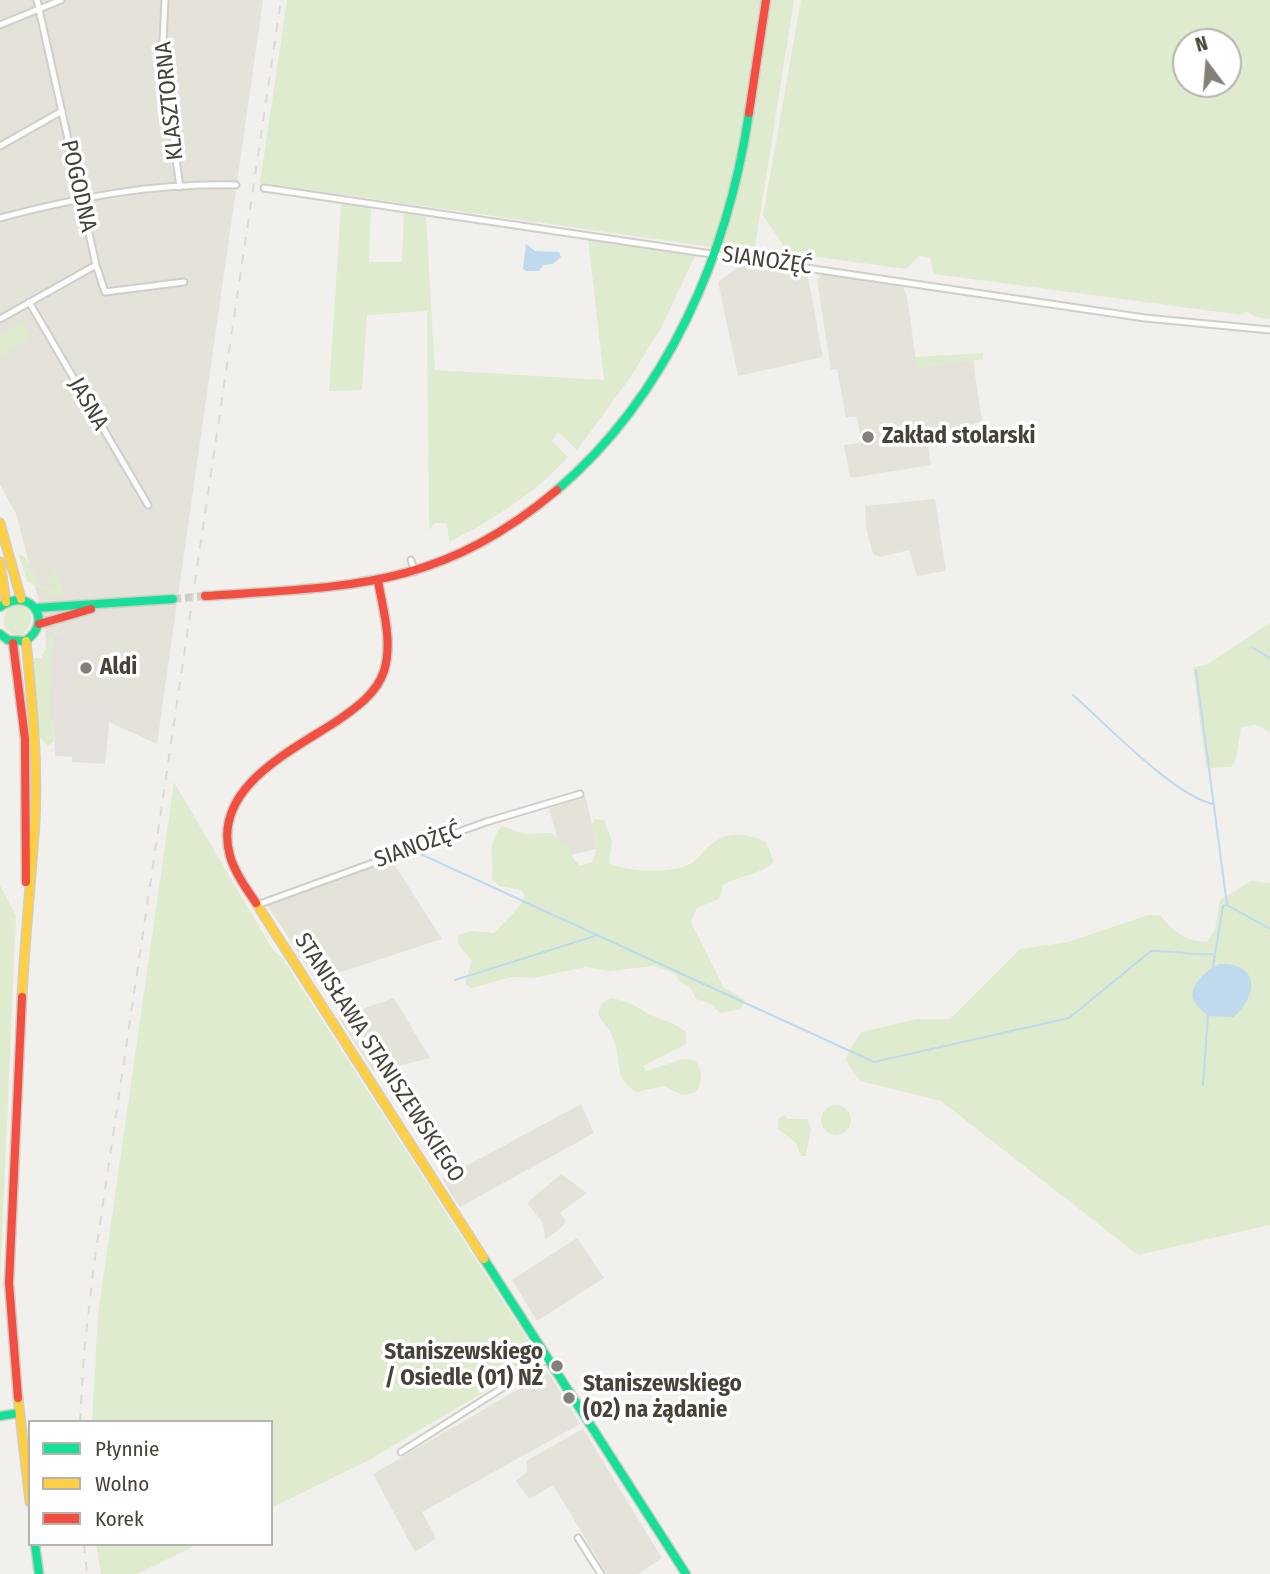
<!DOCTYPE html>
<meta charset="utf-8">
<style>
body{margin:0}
#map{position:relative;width:1270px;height:1574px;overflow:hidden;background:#f2f0ec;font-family:"Fira Sans Condensed",sans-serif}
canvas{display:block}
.legend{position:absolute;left:28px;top:1420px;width:245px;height:126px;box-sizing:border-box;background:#fff;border:2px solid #b6b3af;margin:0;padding:9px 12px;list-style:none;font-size:21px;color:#484238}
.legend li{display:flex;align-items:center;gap:14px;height:35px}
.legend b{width:35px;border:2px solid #b6b3af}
.north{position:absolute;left:1172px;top:28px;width:70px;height:70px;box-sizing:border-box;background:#fff;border:2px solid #b6b3af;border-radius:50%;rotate:344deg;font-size:19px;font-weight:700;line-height:28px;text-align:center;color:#484238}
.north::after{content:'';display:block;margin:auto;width:24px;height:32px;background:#847f77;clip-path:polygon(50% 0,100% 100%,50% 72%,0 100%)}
</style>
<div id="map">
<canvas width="1270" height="1574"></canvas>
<ul class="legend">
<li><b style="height:9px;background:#16e098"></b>Płynnie</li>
<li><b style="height:9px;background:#ffcf43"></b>Wolno</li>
<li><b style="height:9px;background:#f24e42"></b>Korek</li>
</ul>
<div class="north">N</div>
</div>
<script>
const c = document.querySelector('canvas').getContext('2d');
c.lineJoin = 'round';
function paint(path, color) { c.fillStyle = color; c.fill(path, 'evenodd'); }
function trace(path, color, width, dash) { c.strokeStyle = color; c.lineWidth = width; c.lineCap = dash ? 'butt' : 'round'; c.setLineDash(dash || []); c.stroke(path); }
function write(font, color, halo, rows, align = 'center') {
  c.font = font + ' "Fira Sans Condensed",sans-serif'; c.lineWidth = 7; c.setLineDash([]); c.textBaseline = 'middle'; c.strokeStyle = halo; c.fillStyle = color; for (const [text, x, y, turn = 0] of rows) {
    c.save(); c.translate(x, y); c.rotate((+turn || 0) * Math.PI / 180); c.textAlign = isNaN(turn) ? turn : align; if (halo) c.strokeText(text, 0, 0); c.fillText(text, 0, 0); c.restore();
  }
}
paint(new Path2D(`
 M 0,0 L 263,0 L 157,744 L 109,722 L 49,718 L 45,625 L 16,514 L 0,485 Z
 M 744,263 L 807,272 L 823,357 L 738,376 L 718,282 Z
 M 824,273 L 896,283 L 903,287 L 907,296 L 917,368 L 973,360 L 982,421 L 927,438 L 931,465 L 850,478 L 844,445 L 861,443 L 857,417 L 846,417 L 837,369 L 831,370 L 817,280 Z
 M 935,499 L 946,571 L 917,576 L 909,550 L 881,557 L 873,554 L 866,527 L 865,506 Z
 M 585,795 L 598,848 L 563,857 L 549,809 Z
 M 391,859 L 442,939 L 316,980 L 266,903 Z
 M 394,998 L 430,1058 L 374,1072 L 338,1017 Z
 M 581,1104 L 594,1133 L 460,1207 L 442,1179 Z
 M 561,1174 L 587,1193 L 560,1213 L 566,1221 L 563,1226 L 545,1240 L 543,1223 L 527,1203 Z
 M 577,1238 L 604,1278 L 537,1321 L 512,1280 Z
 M 548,1372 L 580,1424 L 422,1512 L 436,1538 L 415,1552 L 373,1474 Z
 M 583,1429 L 662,1558 L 638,1574 L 607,1574 L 553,1485 L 529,1499 L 516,1481 L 527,1472 L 526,1461 Z`), '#e5e2da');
paint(new Path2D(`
 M 287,0 L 794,0 L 754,253 L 260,183 Z
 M 801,0 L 1270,0 L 1270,319 L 1256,317 L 1247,311 L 1242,315 L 934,274 L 930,258 L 919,256 L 906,269 L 788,253 L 763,215 ZM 1186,42 L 1228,42 L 1228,84 L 1186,84 Z
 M 341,204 L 371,206 L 369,262 L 402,262 L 404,212 L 426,217 L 435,370 L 604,380 L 588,239 L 695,256 L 662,326 L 630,378 L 577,450 L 558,432 L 552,441 L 568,457 C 535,493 492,521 449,542 L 447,523 L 435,523 L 429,530 L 427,311 L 367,315 L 362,390 L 329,391 Z
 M 22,322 L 31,338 L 0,357 L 0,335 Z
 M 983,353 L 983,359 L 917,368 L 915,357 Z
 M 19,555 L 24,556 L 41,585 L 55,588 L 46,577 L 55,570 L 64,594 L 49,595 L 27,581 Z
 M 11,603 L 27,608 C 37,622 28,626 22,637 C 0,632 1,619 11,603 Z
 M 1270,623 L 1270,732 L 1256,725 L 1241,727 L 1236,759 L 1231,767 L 1206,768 L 1193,667 L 1206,665 Z
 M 56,629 L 60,629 L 58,635 L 54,635 L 49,719 L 54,719 L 54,742 L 48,746 L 40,738 L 31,658 L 41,658 Z
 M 174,782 L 273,950 L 283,959 L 540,1359 L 369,1460 L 271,1508 L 271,1422 L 92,1422 L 98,1314 Z
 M 595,819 L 604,820 L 612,841 L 609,863 C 627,872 672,874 690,864 C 696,861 701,854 706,849 C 726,830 742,832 766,842 L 774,862 C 760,875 740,875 723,885 L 719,899 L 697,908 L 691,922 L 724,988 L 745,1000 L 741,1009 L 720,1013 L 711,1004 L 696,999 L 691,989 L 678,980 L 676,974 L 654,966 L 609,971 L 586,967 L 533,978 L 512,977 L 471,988 L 465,983 L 472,961 L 459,945 L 457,935 L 472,931 L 494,933 L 519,907 L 525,896 L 521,890 L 499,886 L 492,880 C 494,858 486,844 502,826 L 524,834 L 552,833 L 562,844 L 570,845 L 573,858 L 580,866 L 592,862 L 596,851 L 591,825 Z
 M 1251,881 L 1270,883 L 1270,1225 L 1138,1255 L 941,1101 L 860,1081 L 845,1059 L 861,1032 L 917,1019 L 950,1019 L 1020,949 L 1068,942 L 1148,915 L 1160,915 C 1175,933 1183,940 1207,942 L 1215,930 L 1220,900 Z
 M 0,885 L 16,916 L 0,1281 Z
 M 610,998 C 634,1002 631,1005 651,1015 C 664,1021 674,1022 686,1032 L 686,1044 L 643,1066 L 646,1071 L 683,1059 L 695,1060 C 703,1073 704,1080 695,1093 L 682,1095 L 663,1086 L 637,1092 C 613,1080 622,1060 613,1038 C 610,1029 602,1023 598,1014 L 601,1004 Z
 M821 1120a15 15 0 1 1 30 0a15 15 0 1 1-30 0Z
 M 784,1115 L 788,1119 L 807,1119 L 811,1129 L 806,1156 L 801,1156 L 796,1143 L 777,1128 L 779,1118 Z
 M 96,1544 L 198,1544 L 137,1574 L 101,1574 Z`), '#dfebce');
paint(new Path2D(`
 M 53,635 L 72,639 L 69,687 L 63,687 L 62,706 L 66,706 L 67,701 L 111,704 L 105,764 L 72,762 L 72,757 L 55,756 L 54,719 L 49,719 Z`), '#e4e1dd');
paint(new Path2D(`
 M 526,244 L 535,251 L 559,252 L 561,257 L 553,264 L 543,265 L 539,271 L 526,271 L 523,268 Z
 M 1219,964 C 1260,962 1259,996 1233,1017 L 1208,1016 C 1203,1011 1195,1005 1193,999 C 1189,985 1208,969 1219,964 Z`), '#bfdaed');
trace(new Path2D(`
 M 1253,648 L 1270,658
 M 1196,670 L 1227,905
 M 1073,695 C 1105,723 1176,798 1214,804
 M 416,852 L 874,1062 L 1069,1018 L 1151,951 C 1174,950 1190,956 1215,954
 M 1213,967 L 1223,906 L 1227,905 L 1270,929
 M 455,980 L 598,935
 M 1203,1085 L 1208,1016`), '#bfdaed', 2);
trace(new Path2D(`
 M 173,599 L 205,596`), '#d0cdc8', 8, [8, 4]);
const street = new Path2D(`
 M 165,0 L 162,61 L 180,187
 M 0,25 L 61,0
 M 0,146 L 62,111
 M 264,188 L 1145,318 L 1270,330
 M 0,218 C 79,197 154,183 236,185
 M 96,265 L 105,292 L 184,282
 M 29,302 L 148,505
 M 0,319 L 96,265 L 37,0
 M 411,560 L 415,572
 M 257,905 L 486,822 L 580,794
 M 401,1452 L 548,1359
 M 578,1538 L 601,1574`);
const fast = new Path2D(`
 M 557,490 C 668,395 728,254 749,113
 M 0,607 C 30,585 55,622 25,641 L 8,640 L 0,634
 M 35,608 L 173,599
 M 484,1259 L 686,1574
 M 0,1416 L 19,1413
 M 35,1544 L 39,1574`);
const slow = new Path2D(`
 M 0,523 L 21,599
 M 0,562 L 6,602
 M 256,903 L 484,1259
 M 22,997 C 25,939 31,880 35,822 C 38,761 32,701 26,641
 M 18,1398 L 30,1502`);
const jam = new Path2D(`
 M 749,113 L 766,0
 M 205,596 C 351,586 439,589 557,490
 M 39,624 L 91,609
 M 13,643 L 25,739 L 26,882
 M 256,903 C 246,888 235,873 230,856 C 211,788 291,751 337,721 C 356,708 377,693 384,671 C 393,642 383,610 378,581
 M 18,1398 L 9,1283 L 22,997`);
trace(street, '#d0ceca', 9);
trace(fast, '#d0cdc3', 11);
trace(slow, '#d0cdc3', 11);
trace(jam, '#d0cdc3', 11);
trace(street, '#fdfdfc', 5);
trace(fast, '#16e098', 8);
trace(slow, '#ffcf43', 8);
trace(jam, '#f24e42', 8);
trace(new Path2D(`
 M 80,1422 L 84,1353 L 94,1264 L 281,0
 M 84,1544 L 87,1574`), '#dadad9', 2, [9, 9]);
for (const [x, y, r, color] of [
 [868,437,7,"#847f77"],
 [86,668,7,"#847f77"],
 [557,1366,7,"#847f77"],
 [569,1398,7,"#847f77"]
]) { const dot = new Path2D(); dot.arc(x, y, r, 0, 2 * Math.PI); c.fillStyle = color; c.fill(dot); trace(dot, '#fff', 2.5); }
write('23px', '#484238', '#fff', [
 ["KLASZTORNA",170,101,-96],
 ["POGODNA",78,186,77],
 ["SIANOŻĘĆ",767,261,8],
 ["JASNA",88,404,60],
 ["SIANOŻĘĆ",418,846,-20],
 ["STANISŁAWA STANISZEWSKIEGO",379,1058,57]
]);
write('bold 23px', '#484238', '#fff', [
 ["Zakład stolarski",882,437],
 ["Aldi",100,668],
 ["Staniszewskiego",543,1353,"right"],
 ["/ Osiedle (01) NŻ",543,1379,"right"],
 ["Staniszewskiego",583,1385],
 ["(02) na żądanie",583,1411]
], 'left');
</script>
